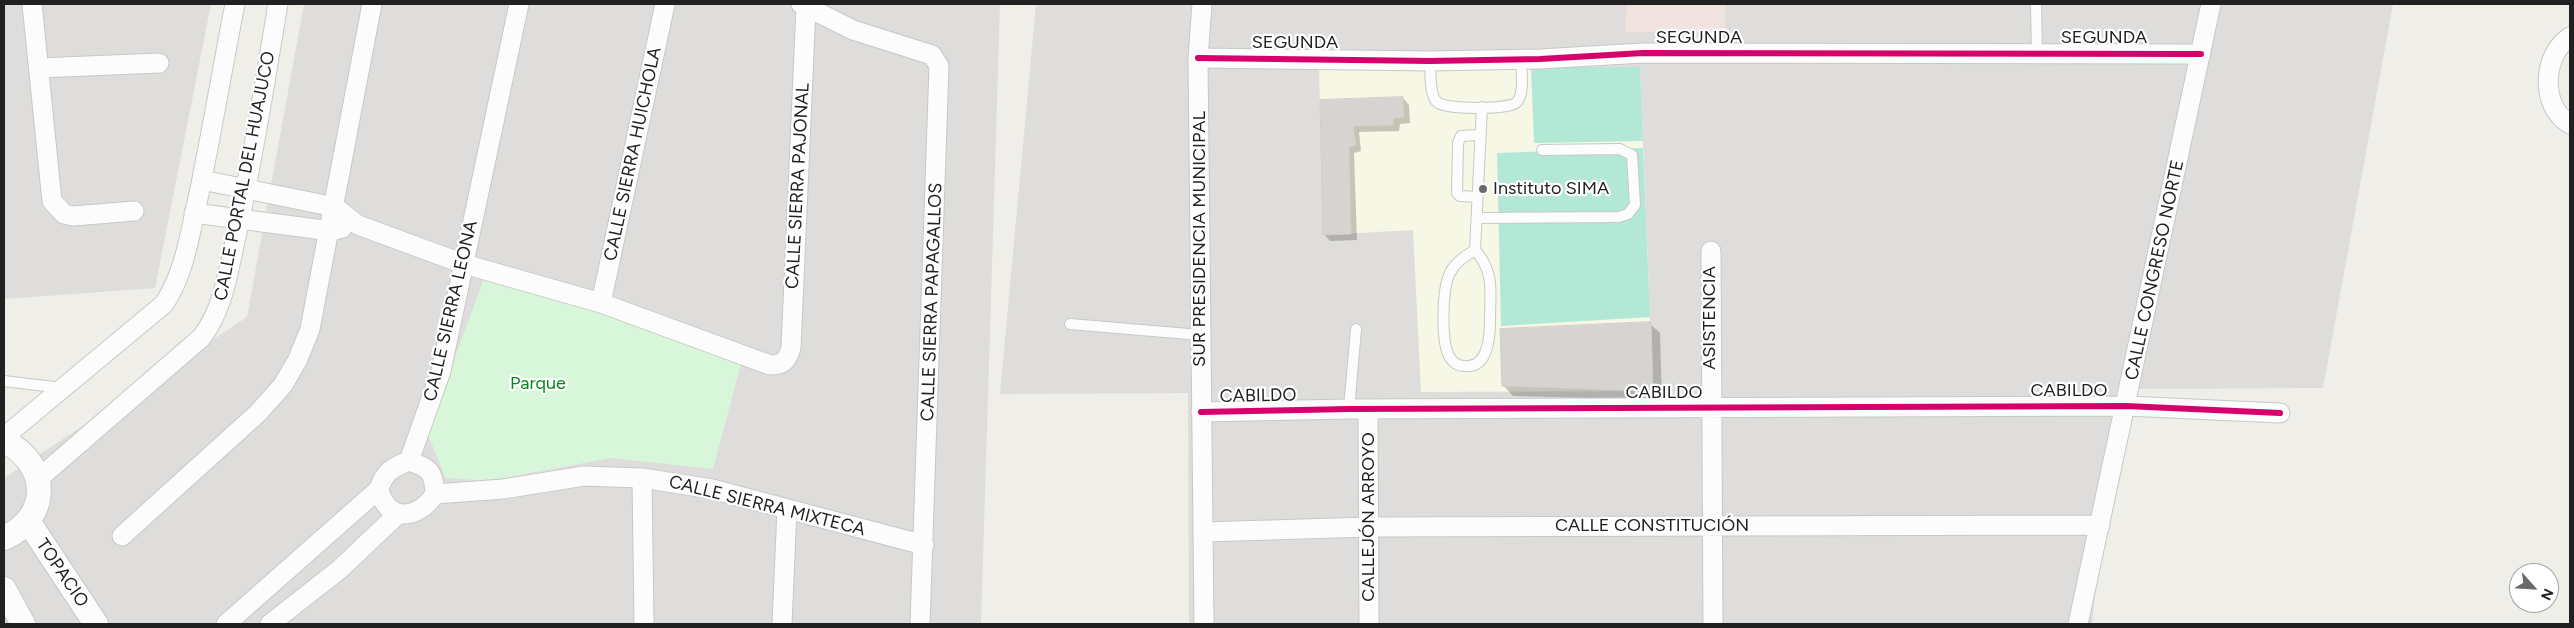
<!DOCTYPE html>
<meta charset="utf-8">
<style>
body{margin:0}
#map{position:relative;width:2574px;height:628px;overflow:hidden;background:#efeee9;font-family:Figtree,sans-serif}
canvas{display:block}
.frame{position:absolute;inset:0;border:5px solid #212121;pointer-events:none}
.north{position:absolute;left:2509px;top:563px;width:50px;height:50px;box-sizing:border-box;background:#fff;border:1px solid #a6a6a6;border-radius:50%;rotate:116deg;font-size:14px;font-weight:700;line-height:20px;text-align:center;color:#212121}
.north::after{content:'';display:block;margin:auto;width:18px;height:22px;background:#696967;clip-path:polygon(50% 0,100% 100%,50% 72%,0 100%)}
</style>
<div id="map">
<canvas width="2574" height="628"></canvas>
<div class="frame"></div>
<div class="north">N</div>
</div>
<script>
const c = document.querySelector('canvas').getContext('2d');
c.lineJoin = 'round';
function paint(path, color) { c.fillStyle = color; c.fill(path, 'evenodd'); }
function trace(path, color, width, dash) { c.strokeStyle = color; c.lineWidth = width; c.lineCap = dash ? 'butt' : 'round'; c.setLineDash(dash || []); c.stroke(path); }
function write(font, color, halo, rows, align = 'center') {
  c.font = font + ' Figtree,sans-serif'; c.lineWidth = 4.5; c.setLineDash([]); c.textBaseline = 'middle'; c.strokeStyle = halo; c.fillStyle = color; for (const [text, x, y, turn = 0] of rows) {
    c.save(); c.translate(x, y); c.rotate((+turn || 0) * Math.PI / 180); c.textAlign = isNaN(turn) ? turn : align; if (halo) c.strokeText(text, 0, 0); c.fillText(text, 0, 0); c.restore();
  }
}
paint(new Path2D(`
 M 4,4 L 211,4 L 155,288 L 4,299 Z
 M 304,4 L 1000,4 L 981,624 L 4,624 L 4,478 L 247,317 Z
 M 1036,4 L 2393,4 L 2323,388 L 2117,389 L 2092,624 L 1189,624 L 1188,393 L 1000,394 Z`), '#dedddb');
paint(new Path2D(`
 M 1627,4 L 1725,4 L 1725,32 L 1625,32 Z`), '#f1e3df');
paint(new Path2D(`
 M 1319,66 L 1640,67 L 1653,391 L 1421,392 L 1413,230 L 1323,235 Z`), '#f6f7e5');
paint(new Path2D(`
 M 485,276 L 742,360 L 713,469 L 611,458 L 487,481 L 446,478 L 427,433 Z`), '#d7f6da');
paint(new Path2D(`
 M 1531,67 L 1640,67 L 1643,141 L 1534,143 Z
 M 1643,148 L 1650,317 L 1501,326 L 1497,153 Z`), '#b3e8d6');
paint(new Path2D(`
 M 1403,98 L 1409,105 L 1410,123 L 1400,124 L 1399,131 L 1359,132 L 1361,151 L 1354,153 L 1357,240 L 1330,241 L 1324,234 L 1321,101 Z
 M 1650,324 L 1660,333 L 1662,400 L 1513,396 L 1504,386 Z`), '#0003');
const building = new Path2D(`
 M 1403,97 L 1404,117 L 1394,118 L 1393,125 L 1353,126 L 1356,145 L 1349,147 L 1351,234 L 1323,235 L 1320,100 Z
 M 1651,322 L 1653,391 L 1502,386 L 1500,329 Z`);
paint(building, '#d6d4d0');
trace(building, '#d2cfca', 1);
const service = new Path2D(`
 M 2036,4 L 2037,53
 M 1430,61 C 1431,72 1429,95 1437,102 C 1445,110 1510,110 1517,102 C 1525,92 1521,71 1521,59
 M 1477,197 L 1460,196 L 1457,193 L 1458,143 L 1461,136 L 1479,135
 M 1478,218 L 1619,217 L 1628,214 L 1635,205 L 1632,155 L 1620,149 L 1542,150
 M 1475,250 C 1466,256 1455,262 1450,273 C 1442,288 1441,341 1449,356 C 1452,362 1458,366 1464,366 C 1489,369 1490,335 1490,319 C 1490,291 1495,273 1475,250 L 1482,107
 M 1070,324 L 1200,335
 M 4,381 L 62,388
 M 1349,409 L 1356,329`);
const minor = new Path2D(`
 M 32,4 L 52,201 L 64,214 L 73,216 L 134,211
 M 801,4 L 853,30 L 932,55 L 939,66 L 920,624
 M 1202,4 L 1198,58 L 1204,624
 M 2570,37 C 2543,54 2539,106 2570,124
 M 1198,58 L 1430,61 L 1540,59 L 1643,53 L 2201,54
 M 39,68 L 159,63
 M 202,180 L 335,207 L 358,225 L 464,264 L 601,303 L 770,365 C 783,365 787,361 791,348 L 806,7
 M 194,213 L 331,231 L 342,228
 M 1711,251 L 1713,624
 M 601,303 L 665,4
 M 1368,410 L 1369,624
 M 1201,412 L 1349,409 L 2126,406 L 2280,413
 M 4,437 L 164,304 C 184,274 189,238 197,203 C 211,137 222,70 235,4
 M 409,461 C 430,468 434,472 435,494
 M 642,478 L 644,624
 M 38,479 L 202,337 C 224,307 228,272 236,237 C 253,160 265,81 278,4
 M 379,489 C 387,523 418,520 435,494
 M 435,494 L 503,489 L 584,476 L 642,478 L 712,489 L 924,545
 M 1205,532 L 1369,527 L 2100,525
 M 122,536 L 258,413 L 283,385 L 298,359 L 310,329 L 372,4
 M 226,624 L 379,489 C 384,472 393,467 409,461 L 441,371 L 519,4
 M 270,624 L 340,569 L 398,514
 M 782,624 L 787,509
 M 2078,624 L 2211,4`);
const tertiary = new Path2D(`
 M 4,441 C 49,463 52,517 4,538
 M 28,521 L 96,624
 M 4,589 L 23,624`);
trace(service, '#c8c8c5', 12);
trace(minor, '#c8c8c5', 21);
trace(tertiary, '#c8c8c5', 26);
trace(service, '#fdfcfc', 10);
trace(minor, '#fdfcfc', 19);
trace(tertiary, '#fdfcfc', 24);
trace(new Path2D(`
 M 1198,58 L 1430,61 L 1540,59 L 1643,53 L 2201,54
 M 1201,412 L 1349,409 L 2126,406 L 2280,413`), '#d6006c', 6);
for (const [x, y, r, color] of [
 [1483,189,5,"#696967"]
]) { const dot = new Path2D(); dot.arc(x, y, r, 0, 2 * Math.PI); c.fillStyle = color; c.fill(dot); trace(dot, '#fff', 2); }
write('18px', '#212121', '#fff', [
 ["SEGUNDA",1699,38],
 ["SEGUNDA",2104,38],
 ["SEGUNDA",1295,43],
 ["CALLE SIERRA HUICHOLA",633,154,-78],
 ["CALLE PORTAL DEL HUAJUCO",245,176,-79],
 ["CALLE SIERRA PAJONAL",798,186,-87],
 ["SUR PRESIDENCIA MUNICIPAL",1200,239,-90],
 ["CALLE CONGRESO NORTE",2155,270,-78],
 ["CALLE SIERRA PAPAGALLOS",932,302,-88],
 ["CALLE SIERRA LEONA",451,311,-77],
 ["ASISTENCIA",1710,318,-90],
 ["CABILDO",2069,391],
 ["CABILDO",1664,393],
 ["CABILDO",1258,396,-1],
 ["CALLE SIERRA MIXTECA",767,506,14],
 ["CALLEJÓN ARROYO",1369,517,-90],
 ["CALLE CONSTITUCIÓN",1652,526],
 ["TOPACIO",62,573,56]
]);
write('18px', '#212121', '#fff', [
 ["Instituto SIMA",1493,189]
], 'left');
write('18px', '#07871d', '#fff', [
 ["Parque",538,384]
]);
</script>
